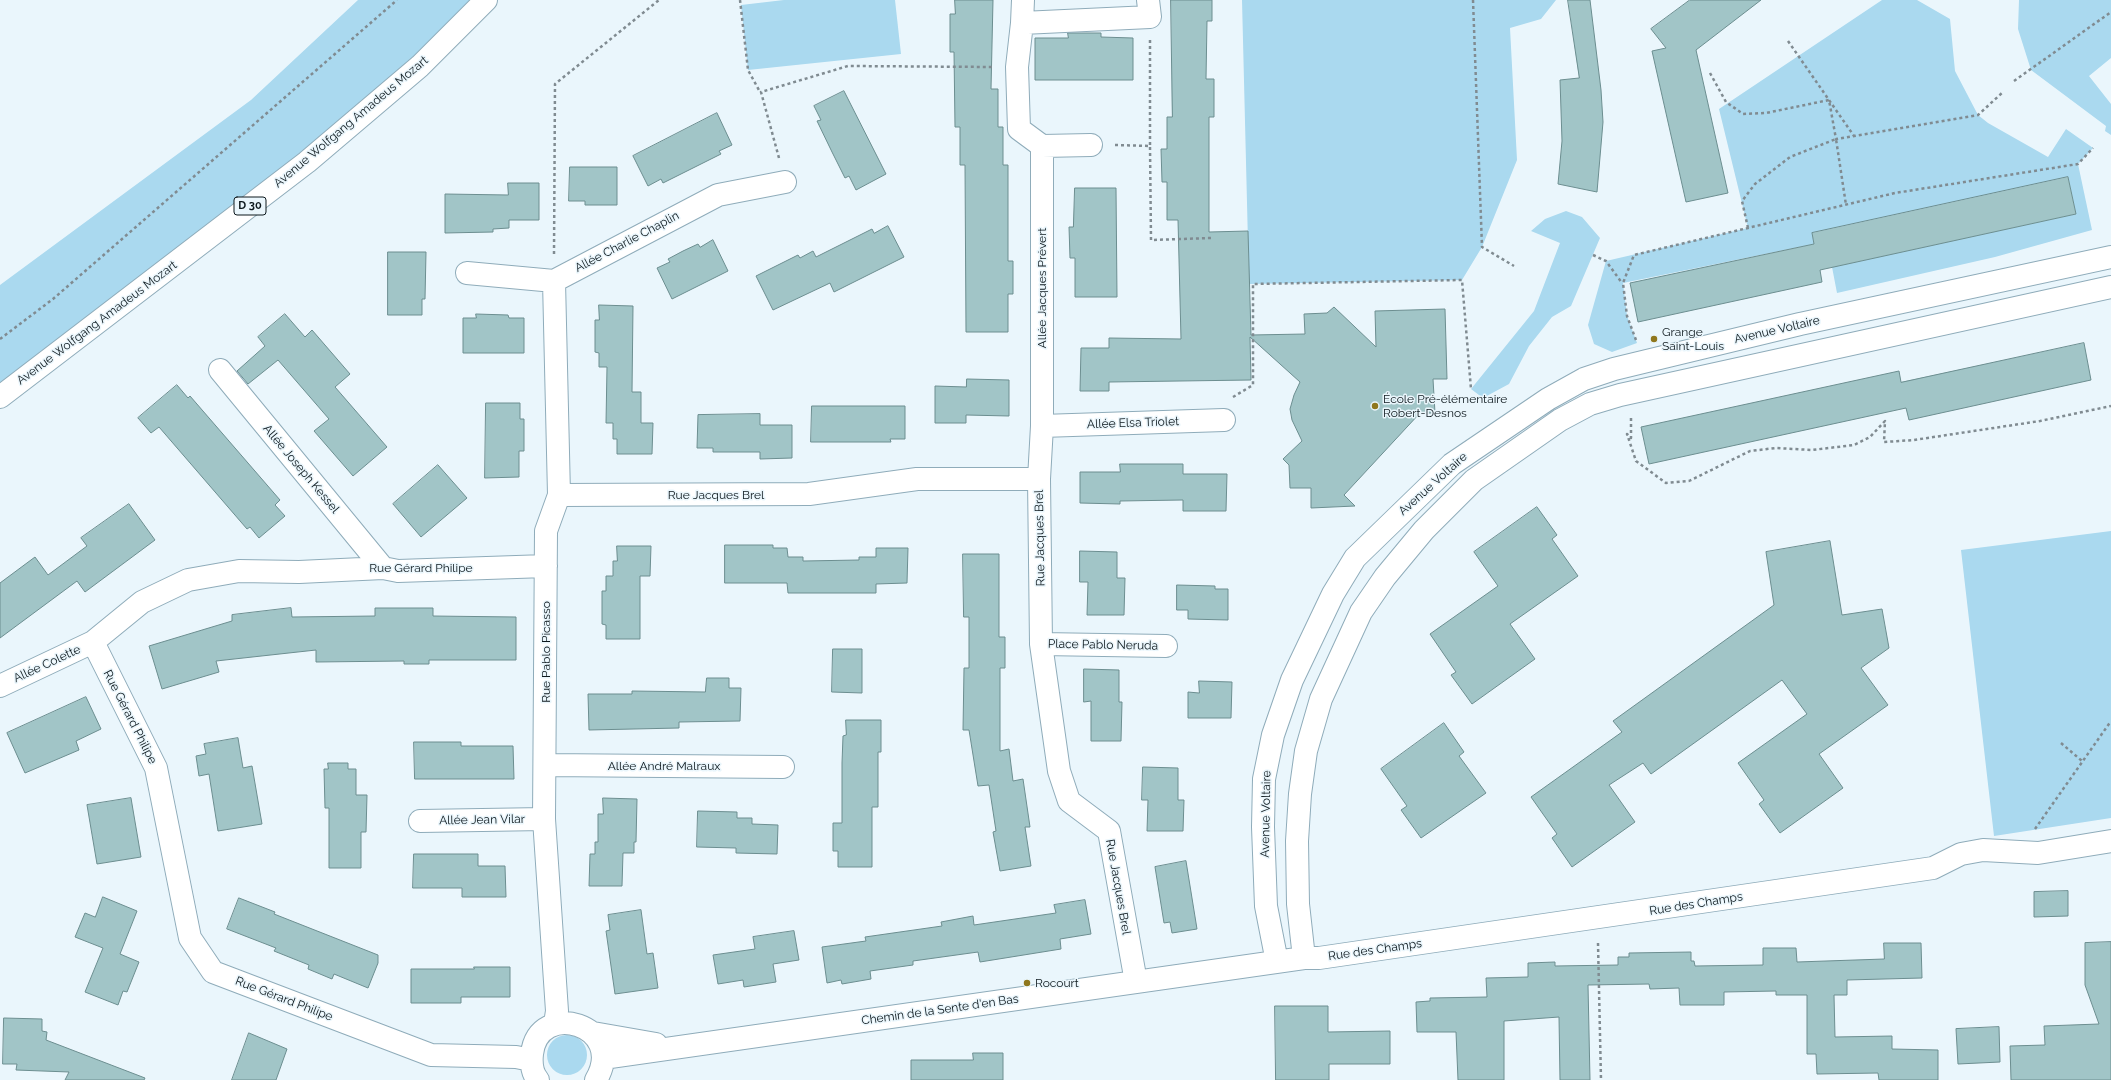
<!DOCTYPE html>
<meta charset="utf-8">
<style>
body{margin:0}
canvas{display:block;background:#eaf6fc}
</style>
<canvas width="2111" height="1080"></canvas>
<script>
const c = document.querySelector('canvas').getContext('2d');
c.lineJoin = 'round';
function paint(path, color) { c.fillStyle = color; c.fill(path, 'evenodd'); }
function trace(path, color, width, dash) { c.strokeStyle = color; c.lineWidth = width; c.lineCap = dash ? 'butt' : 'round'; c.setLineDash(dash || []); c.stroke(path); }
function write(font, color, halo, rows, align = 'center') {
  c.font = font + ' Raleway,sans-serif'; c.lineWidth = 3; c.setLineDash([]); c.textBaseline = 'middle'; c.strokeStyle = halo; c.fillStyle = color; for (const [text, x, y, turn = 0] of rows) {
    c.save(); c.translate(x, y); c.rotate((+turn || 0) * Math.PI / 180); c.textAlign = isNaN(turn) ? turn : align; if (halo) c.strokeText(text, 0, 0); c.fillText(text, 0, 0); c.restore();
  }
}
paint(new Path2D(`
 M 358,0 L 486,0 L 420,66 L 0,397 L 0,285 L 251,100 Z
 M 784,0 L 895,0 L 901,54 L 748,70 L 741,5 Z
 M 1242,0 L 1556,0 L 1541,19 L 1510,28 L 1517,160 L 1482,247 L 1462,280 L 1249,284 Z
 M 1882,0 L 1917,0 L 1950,19 L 1955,71 L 1978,115 L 1988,123 L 2048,157 L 2066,129 L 2093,148 L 2078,164 L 2092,230 L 1995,257 L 1837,293 L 1832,267 L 2076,214 L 2068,177 L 1812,233 L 1814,244 L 1623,283 L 1627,316 L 1637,343 L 1612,352 L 1594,344 L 1588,325 L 1606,261 L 1748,228 L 1719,109 Z
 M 2019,0 L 2111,0 L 2111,58 L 2089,76 L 2111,104 L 2111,135 L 2105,131 L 2106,126 L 2031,70 L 2018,29 Z
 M 1566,211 L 1582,217 L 1600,238 L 1571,306 L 1552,317 L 1529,346 L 1509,384 L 1483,398 L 1471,389 L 1534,311 L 1560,243 L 1531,231 L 1545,219 Z
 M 2111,531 L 2111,818 L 1994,836 L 1961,550 Z
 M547 1055a20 20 0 1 1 40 0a20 20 0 1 1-40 0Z`), '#aad9ef');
const building = new Path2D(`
 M 955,0 L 993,0 L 991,89 L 998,89 L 998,127 L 1003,127 L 1003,165 L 1008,165 L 1008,261 L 1013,261 L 1013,294 L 1008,294 L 1008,332 L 966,332 L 965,165 L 960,165 L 960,127 L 955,127 L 954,52 L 950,52 L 950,14 L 955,14 Z
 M 1171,0 L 1212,0 L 1212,21 L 1207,21 L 1206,79 L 1214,79 L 1214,117 L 1209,117 L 1209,232 L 1248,231 L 1251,335 L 1305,334 L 1304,314 L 1327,313 L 1334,307 L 1376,347 L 1375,311 L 1445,309 L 1447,379 L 1433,379 L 1435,413 L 1420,413 L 1344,495 L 1355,506 L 1311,508 L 1311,488 L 1290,488 L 1289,465 L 1283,459 L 1302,441 L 1292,420 L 1290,409 L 1294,395 L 1300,382 L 1250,337 L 1251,380 L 1109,382 L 1109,391 L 1080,391 L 1081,348 L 1109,348 L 1109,338 L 1181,339 L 1178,220 L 1167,220 L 1167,182 L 1162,182 L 1161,149 L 1167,149 L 1167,117 L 1172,117 Z
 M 1568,0 L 1590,0 L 1601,90 L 1603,122 L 1597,192 L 1558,184 L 1562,141 L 1560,80 L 1579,78 Z
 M 1690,0 L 1761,0 L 1696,50 L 1728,193 L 1686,202 L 1652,51 L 1666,48 L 1651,29 Z
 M 1068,33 L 1101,33 L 1101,37 L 1133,38 L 1133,80 L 1035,80 L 1035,38 L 1068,38 Z
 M 844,91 L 886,174 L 856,190 L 849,176 L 845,178 L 832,152 L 817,121 L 821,120 L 814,106 Z
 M 717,113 L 732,145 L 719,151 L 721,154 L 663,183 L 661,179 L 648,186 L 633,156 Z
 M 570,167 L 617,167 L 617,205 L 585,205 L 585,201 L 569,201 Z
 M 2068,177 L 2076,214 L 1820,270 L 1822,282 L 1638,322 L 1630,283 L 1814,244 L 1812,233 Z
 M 508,183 L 539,183 L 539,220 L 509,220 L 509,228 L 493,229 L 493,232 L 445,233 L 445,194 L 508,195 Z
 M 1075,188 L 1116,188 L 1117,297 L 1075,297 L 1075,258 L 1070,258 L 1069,227 L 1073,227 Z
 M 888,226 L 904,257 L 834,292 L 830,283 L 773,310 L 756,276 L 798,255 L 800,258 L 813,251 L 816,257 L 872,229 L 874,233 Z
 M 713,240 L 728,271 L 672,299 L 657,268 L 670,262 L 668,259 L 683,251 L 698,244 L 700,247 Z
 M 388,252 L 426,252 L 425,299 L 422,299 L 422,315 L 388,315 Z
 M 599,305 L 633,306 L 632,392 L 641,392 L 641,423 L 653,423 L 652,454 L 617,454 L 617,439 L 613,439 L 613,423 L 606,423 L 607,367 L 599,367 L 599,353 L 595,352 L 595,320 L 599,320 Z
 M 285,314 L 305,337 L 312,330 L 350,374 L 335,387 L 387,447 L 353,476 L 314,431 L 329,419 L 278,360 L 248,384 L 237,371 L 265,346 L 258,337 Z
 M 476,314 L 508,315 L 509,318 L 524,318 L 524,353 L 463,353 L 463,318 L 476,318 Z
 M 2084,343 L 2091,380 L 1909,420 L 1906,408 L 1649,464 L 1641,427 L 1899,371 L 1901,382 Z
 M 967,379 L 1009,380 L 1009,416 L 966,415 L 966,423 L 935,423 L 935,386 L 966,387 Z
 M 177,385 L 188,398 L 190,396 L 280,500 L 275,505 L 285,516 L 259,538 L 250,527 L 247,529 L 159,427 L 151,433 L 138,418 Z
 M 486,403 L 520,403 L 520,419 L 524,419 L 524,451 L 519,451 L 519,477 L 485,478 Z
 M 812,406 L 905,406 L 905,439 L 890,439 L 891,442 L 811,442 Z
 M 760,414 L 760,425 L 792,425 L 792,458 L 760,459 L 760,452 L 713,452 L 713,448 L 697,448 L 698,415 Z
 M 1120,464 L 1183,464 L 1183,474 L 1227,474 L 1226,511 L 1183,511 L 1183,500 L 1120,501 L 1120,504 L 1080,503 L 1080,472 L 1120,472 Z
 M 438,465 L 467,498 L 421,537 L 393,504 Z
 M 129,504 L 155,540 L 85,592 L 77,581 L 0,638 L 0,583 L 35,557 L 48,575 L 87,546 L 81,538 Z
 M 1537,507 L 1557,535 L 1552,539 L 1578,576 L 1510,624 L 1535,659 L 1472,704 L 1451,675 L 1456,672 L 1430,634 L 1498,586 L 1474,552 Z
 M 1830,541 L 1842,615 L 1882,609 L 1889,648 L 1861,668 L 1888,705 L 1819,754 L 1843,788 L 1780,833 L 1759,804 L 1764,800 L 1738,763 L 1807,714 L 1782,680 L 1651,774 L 1643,763 L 1609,785 L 1635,822 L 1572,867 L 1552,838 L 1557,834 L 1531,797 L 1622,732 L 1613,721 L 1774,605 L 1766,552 Z
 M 725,545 L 773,545 L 773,548 L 787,548 L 788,557 L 803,557 L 803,561 L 859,560 L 859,557 L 876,557 L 876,548 L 908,548 L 907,583 L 876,584 L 876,593 L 788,593 L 787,583 L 725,583 Z
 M 617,546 L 651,546 L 650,576 L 640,576 L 640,639 L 606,639 L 606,625 L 602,624 L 602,591 L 606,591 L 606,576 L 613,576 L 613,561 L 617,561 Z
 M 1080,551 L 1117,552 L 1117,578 L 1125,578 L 1124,615 L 1087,615 L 1088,582 L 1080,582 Z
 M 963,554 L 999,554 L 999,637 L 1005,637 L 1005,668 L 1000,668 L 1000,751 L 1009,749 L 1013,781 L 1023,779 L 1030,827 L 1025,827 L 1031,866 L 1000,871 L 993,832 L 996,831 L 989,785 L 978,786 L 969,730 L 963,730 L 964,668 L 969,668 L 969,617 L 964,617 Z
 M 1177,585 L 1215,586 L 1215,589 L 1228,589 L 1228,620 L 1188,619 L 1188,610 L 1177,610 Z
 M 291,608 L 292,617 L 375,616 L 375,608 L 433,608 L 433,616 L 516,617 L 516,660 L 429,660 L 429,664 L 404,664 L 404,661 L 316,662 L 316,650 L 216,661 L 219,672 L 162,689 L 149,646 L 232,621 L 232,615 Z
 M 833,649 L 862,649 L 862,693 L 832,692 Z
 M 1084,669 L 1119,670 L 1119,702 L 1122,702 L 1121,741 L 1091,741 L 1091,701 L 1084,702 Z
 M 707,678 L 729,678 L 729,688 L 741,688 L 740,721 L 679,722 L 679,728 L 589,730 L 588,694 L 632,694 L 632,691 L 705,692 Z
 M 1199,681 L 1232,682 L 1231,718 L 1188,718 L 1188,692 L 1199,693 Z
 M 86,697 L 101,729 L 76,741 L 79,750 L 25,773 L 7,733 Z
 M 846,720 L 881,720 L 881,752 L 878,752 L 878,807 L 872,807 L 872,867 L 838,867 L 838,851 L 833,851 L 833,823 L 842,823 L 842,763 L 843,736 L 846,735 Z
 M 1444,723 L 1464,752 L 1459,756 L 1486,793 L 1421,838 L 1401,810 L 1407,806 L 1381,769 Z
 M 238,738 L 243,768 L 252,766 L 262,824 L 218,831 L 209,774 L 199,776 L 196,756 L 206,754 L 204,744 Z
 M 414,742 L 461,742 L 461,746 L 513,746 L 514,779 L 415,779 Z
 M 328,763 L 348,763 L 348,769 L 356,769 L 356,795 L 367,795 L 366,832 L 361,832 L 361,868 L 329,868 L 329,808 L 325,808 L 324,769 L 328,769 Z
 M 1143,767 L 1178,768 L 1178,800 L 1184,800 L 1183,831 L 1147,831 L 1148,800 L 1142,800 Z
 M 131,798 L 141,857 L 97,864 L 87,805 Z
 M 603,798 L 637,799 L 636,842 L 634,842 L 634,853 L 623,853 L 622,886 L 589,886 L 590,854 L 595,854 L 595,842 L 598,842 L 598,814 L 603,814 Z
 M 698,811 L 737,812 L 737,818 L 752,818 L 752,824 L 778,825 L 777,854 L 736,853 L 736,848 L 697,847 Z
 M 414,854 L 478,854 L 478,866 L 505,866 L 506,897 L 462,897 L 462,888 L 413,888 Z
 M 1186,861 L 1197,929 L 1172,933 L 1170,922 L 1164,923 L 1155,867 Z
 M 2068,891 L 2068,916 L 2034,917 L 2034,892 Z
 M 103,897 L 137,911 L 120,954 L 139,962 L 127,992 L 123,991 L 118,1005 L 85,992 L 103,948 L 75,937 L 85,913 L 95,917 Z
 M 239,898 L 275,912 L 274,914 L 378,955 L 378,963 L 368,988 L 334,974 L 332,979 L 308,969 L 309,965 L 274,951 L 276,948 L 227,929 Z
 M 1085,900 L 1091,934 L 1060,939 L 1061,949 L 980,962 L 978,952 L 913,961 L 913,965 L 870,971 L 871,979 L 842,984 L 841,980 L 827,983 L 822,947 L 866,941 L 865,937 L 942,926 L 941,922 L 973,916 L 974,925 L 1056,913 L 1054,905 Z
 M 641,910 L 647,954 L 653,953 L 658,988 L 615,994 L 606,931 L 610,930 L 608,915 Z
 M 794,931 L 799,960 L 773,964 L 776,982 L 744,987 L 743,980 L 718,984 L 713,955 L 755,949 L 753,937 Z
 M 2111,942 L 2111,1080 L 2011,1080 L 2010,1046 L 2045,1045 L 2044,1026 L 2099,1024 L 2085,985 L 2085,943 Z
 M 1884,943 L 1921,943 L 1922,978 L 1847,980 L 1847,995 L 1834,995 L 1835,1037 L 1892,1036 L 1892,1049 L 1938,1050 L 1938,1080 L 1879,1080 L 1878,1073 L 1817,1074 L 1816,1054 L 1807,1054 L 1807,995 L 1776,995 L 1776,991 L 1724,992 L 1724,1005 L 1680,1005 L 1679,988 L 1650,989 L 1649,984 L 1588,985 L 1590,1080 L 1560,1080 L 1559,1017 L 1504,1021 L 1504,1080 L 1458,1080 L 1456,1032 L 1417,1032 L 1416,1002 L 1430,1001 L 1430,998 L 1487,997 L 1486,978 L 1528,977 L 1528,963 L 1555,962 L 1555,966 L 1618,965 L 1618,957 L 1629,957 L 1629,953 L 1691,952 L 1691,961 L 1694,961 L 1695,966 L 1763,965 L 1763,948 L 1796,948 L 1797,962 L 1884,959 Z
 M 474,967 L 510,967 L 510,997 L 461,997 L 461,1003 L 411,1003 L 411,969 L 474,969 Z
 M 1275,1006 L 1328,1006 L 1328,1032 L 1390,1031 L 1390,1064 L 1329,1064 L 1329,1080 L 1276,1080 Z
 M 4,1018 L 42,1019 L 42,1031 L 47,1032 L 46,1040 L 145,1078 L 144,1080 L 65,1080 L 69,1072 L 16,1070 L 17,1064 L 3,1064 Z
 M 1999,1027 L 2000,1062 L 1958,1064 L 1956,1029 Z
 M 249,1033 L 287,1049 L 276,1080 L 232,1080 Z
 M 973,1053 L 1003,1053 L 1003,1080 L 911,1080 L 911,1060 L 973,1060 Z`);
paint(building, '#a1c5c7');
trace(building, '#6c8e90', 1);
const minor = new Path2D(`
 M 1022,23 L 1023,0
 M 1042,146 L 1019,129 L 1017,67 L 1022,23 L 1150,17 L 1148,0
 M 467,273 L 554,281 L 718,195 L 785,182
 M 554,281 L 559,495 L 546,531 L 544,819 L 557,1011 L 555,1024
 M 220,370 L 383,568
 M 1042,426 L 1224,420
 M 1039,479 L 1042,426 L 1042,146 L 1091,145
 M 559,495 L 809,494 L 917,479 L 1039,479 L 1041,644 L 1059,771 L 1069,801 L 1109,831 L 1136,982
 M 1041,644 L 1166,646
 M 0,686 L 93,642
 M 545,765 L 783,767
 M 420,821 L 544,819
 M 1304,958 L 1298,904 L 1297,841 L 1300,794 L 1306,751 L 1321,699 L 1361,612 L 1385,577 L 1424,530 L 1474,480 L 1560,420 L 1590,404 L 1620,395 L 2111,287
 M 1277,962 L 1266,906 L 1263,827 L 1264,779 L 1273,735 L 1292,680 L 1333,594 L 1355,558 L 1452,464 L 1548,399 L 1584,379 L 1614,369 L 1800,324 L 2111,257
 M 593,1033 L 656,1044
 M 603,1058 L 1304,958 L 1319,958 L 1933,868 L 1961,854 L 1983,850 L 2038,853 L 2111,841
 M 531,1060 L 516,1057 L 431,1055 L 213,972 L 190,938 L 156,768 L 93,642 L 142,602 L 188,580 L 239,571 L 299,572 L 383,568 L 398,571 L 546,566
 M 538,1080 C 532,1073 531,1063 532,1054 C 538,998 628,1025 596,1080`);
const major = new Path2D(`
 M 0,397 L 307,162 L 420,66 L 486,0`);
trace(minor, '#8facba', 24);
trace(major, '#8facba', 24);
trace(new Path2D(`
 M 740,0 L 748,70 L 760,92
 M 1473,0 L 1482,247 L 1514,266
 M 1150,40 L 1150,146
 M 1788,41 L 1854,136
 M 1710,73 L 1726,102 L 1743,114 L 1766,113 L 1829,100 L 1836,139 L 1978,115 L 2003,92
 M 2014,81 L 2111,12
 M 1115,145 L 1150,146 L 1151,240 L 1211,238
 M 779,158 L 761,92 L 848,66 L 993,67
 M 1748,228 L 1742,201 L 1755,184 L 1790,157 L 1836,139 L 1846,205
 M 554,254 L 555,84 L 659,0
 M 1593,255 L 1606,261 L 1622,283
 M 0,339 L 53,299 L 397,0
 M 1636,340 L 1627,316 L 1623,283 L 1634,255 L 1895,193 L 2078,164 L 2093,148
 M 1233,397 L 1253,385 L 1253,284 L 1462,280 L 1471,389
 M 1631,418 L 1631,438 L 1627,434 L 1636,461 L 1666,483 L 1689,481 L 1750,451 L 1776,448 L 1812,450 L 1854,445 L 1870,437 L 1885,421 L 1884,442 L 1914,440 L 2040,421 L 2111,406
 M 2061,743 L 2082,761
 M 2035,829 L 2111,721
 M 1598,943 L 1601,1080`), '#808b91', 2.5, [3, 3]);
trace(minor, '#fff', 22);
trace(major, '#fff', 22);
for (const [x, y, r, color] of [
 [1654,339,4,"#8f771d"],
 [1375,406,4,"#8f771d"],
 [1027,983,4,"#8f771d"]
]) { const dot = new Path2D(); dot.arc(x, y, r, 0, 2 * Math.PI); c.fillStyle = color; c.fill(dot); trace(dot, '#eaf6fc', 1.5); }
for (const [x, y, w] of [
 [250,206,32]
]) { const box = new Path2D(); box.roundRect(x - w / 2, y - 9, w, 18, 3); c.fillStyle = '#eaf6fc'; c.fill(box); trace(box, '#0d181d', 1); }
write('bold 11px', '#0d181d', null, [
 ["D 30",250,206]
]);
write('12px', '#0d181d', '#eaf6fc', [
 ["Avenue Wolfgang Amadeus Mozart",351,122,-40],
 ["Allée Charlie Chaplin",627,242,-28],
 ["Allée Jacques Prévert",1042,288,-90],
 ["Avenue Wolfgang Amadeus Mozart",97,323,-37],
 ["Avenue Voltaire",1777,330,-13],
 ["Allée Elsa Triolet",1133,423,-2],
 ["Allée Joseph Kessel",301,469,50],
 ["Avenue Voltaire",1433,484,-42],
 ["Rue Jacques Brel",716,495],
 ["Rue Jacques Brel",1040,538,-91],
 ["Rue Gérard Philipe",421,568],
 ["Place Pablo Neruda",1103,645,1],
 ["Rue Pablo Picasso",546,652,-90],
 ["Allée Colette",47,664,-25],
 ["Rue Gérard Philipe",130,717,63],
 ["Allée André Malraux",664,766],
 ["Avenue Voltaire",1266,814,-89],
 ["Allée Jean Vilar",482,820,-1],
 ["Rue Jacques Brel",1118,887,80],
 ["Rue des Champs",1696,904,-9],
 ["Rue des Champs",1375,950,-8],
 ["Rue Gérard Philipe",284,999,21],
 ["Chemin de la Sente d'en Bas",940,1010,-8]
]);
write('12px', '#0d181d', '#eaf6fc', [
 ["Grange",1662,332],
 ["Saint-Louis",1662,346],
 ["École Pré-élémentaire",1383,399],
 ["Robert-Desnos",1383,413],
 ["Rocourt",1035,983]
], 'left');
</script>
